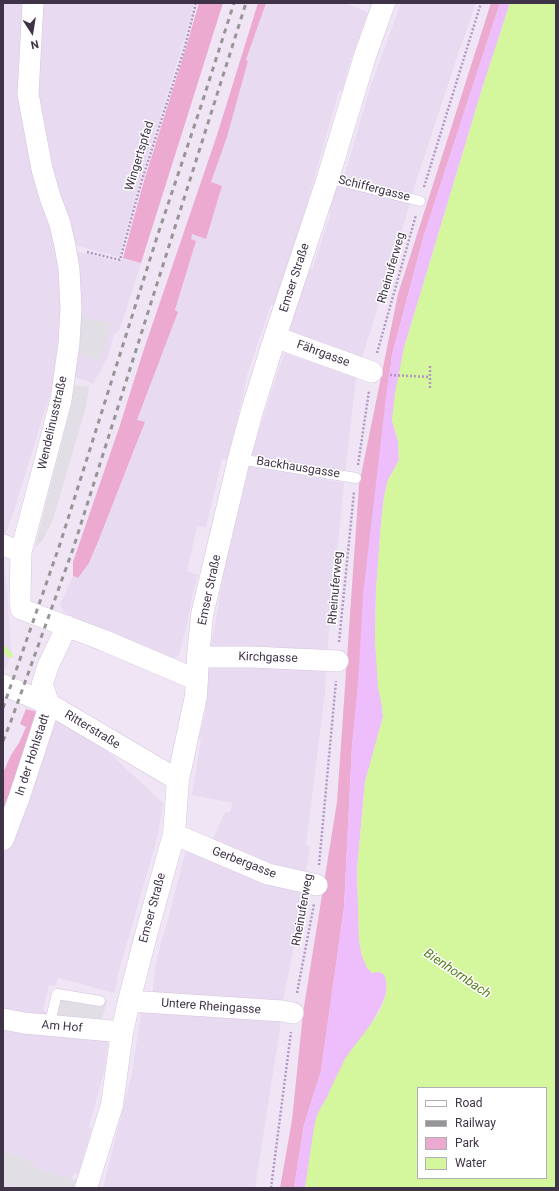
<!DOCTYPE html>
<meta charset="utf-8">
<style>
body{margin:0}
#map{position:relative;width:559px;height:1191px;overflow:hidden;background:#efe5f4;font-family:Roboto,sans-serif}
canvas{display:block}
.frame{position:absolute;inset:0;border:4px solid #3f3447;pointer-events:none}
.legend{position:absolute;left:417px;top:1087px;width:130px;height:92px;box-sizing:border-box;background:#fff;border:1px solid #b2aeb5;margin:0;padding:5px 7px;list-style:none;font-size:12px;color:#3f3447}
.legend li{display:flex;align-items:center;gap:8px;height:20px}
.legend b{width:20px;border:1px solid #b2aeb5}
.north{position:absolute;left:12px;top:12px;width:40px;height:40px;-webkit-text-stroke:3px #fff;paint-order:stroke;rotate:168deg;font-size:11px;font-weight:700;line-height:16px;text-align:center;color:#3f3447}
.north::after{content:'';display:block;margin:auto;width:14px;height:18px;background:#3f3447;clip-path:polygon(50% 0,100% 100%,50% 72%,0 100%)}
</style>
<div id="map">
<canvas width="559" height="1191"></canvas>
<div class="frame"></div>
<ul class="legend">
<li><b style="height:5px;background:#fff"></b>Road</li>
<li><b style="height:5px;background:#969696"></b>Railway</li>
<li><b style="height:11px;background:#ecaad0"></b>Park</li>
<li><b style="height:11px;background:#d4f69c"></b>Water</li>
</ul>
<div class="north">N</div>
</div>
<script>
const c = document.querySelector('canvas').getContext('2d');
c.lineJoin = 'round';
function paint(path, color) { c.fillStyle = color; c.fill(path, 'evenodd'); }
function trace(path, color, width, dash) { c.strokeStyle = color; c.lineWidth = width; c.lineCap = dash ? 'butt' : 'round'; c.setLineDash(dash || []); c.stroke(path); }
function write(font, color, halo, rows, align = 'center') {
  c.font = font + ' Roboto,sans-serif'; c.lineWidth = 3; c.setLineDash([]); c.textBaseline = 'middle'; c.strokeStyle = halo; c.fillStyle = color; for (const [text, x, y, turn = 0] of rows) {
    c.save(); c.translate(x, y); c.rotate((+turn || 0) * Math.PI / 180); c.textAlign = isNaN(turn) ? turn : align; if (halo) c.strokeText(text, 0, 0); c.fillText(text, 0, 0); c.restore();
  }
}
paint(new Path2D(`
 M 3,3 L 24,3 L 54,225 L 65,289 L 55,379 L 36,439 L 11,520 L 3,538 Z
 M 43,3 L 194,3 L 183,44 L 140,180 L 119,257 L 74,245 L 68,214 L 64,213 L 47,156 L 36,94 Z
 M 266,3 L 345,3 L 368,12 L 348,68 L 342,91 L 339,91 L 300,228 L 275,306 L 271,305 L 247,375 L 229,460 L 222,459 L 206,527 L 197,526 L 187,571 L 198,575 L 192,597 L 188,619 L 179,655 L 173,658 L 66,614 L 60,605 L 73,576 L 78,578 L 89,563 L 95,551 L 145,423 L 137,421 L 178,312 L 175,311 L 196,241 L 190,239 L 192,234 L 206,238 L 222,186 L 210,182 L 227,137 L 248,61 L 246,61 Z
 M 401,3 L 476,3 L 454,66 L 412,194 L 344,177 L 370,88 Z
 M 339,182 L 411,201 L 362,358 L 291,334 L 291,330 L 288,329 L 309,269 L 312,270 L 331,212 L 328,210 L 336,186 Z
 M 72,250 L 121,263 L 123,258 L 141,263 L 120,329 L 114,335 L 107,359 L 93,384 L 69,374 Z
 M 284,353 L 356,377 L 345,473 L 251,455 Z
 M 249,465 L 344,483 L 327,652 L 210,652 L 223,579 L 219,578 L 228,537 L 232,538 L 235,524 L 234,524 L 238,507 L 240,507 Z
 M 3,555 L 7,591 L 11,653 L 6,669 L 3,669 Z
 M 208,663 L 326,665 L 325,692 L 306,845 L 310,846 L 305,878 L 210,846 L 225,812 L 229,813 L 233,803 L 192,795 L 201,739 L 199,738 L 206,709 Z
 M 56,714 L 80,733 L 109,753 L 163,803 L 158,835 L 118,974 L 115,993 L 109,992 L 75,982 L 58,978 L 56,986 L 49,985 L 43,1009 L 48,1014 L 25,1020 L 3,1015 L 3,847 Z
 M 188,842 L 305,887 L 282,1007 L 152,998 L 155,969 L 162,938 L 164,935 Z
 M 142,1006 L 282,1015 L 255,1188 L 103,1188 L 132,1073 Z
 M 3,1025 L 109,1036 L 104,1072 L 89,1127 L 92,1128 L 78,1174 L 74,1173 L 72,1179 L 35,1168 L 31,1160 L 3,1152 Z`), '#e8daf0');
paint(new Path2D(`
 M 199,3 L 223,3 L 141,263 L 123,258 L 143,184 L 185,51 Z
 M 258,3 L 266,3 L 246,60 L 248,61 L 227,137 L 211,182 L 222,186 L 206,239 L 192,234 L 191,239 L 196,241 L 175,310 L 178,312 L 137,420 L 145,422 L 98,542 L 89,563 L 78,578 L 73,576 L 73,562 L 120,425 L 143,352 L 217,135 Z
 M 491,3 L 500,3 L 424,235 L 392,355 L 352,747 L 344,908 L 321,1071 L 304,1125 L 294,1188 L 280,1188 L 292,1120 L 303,1013 L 337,802 L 359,485 L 398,294 Z
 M 26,709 L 38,712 L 3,816 L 3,773 L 11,755 L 19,743 L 26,727 L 20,724 Z`), '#ecaad0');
paint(new Path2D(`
 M 500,3 L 510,3 L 482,89 L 404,348 L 392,420 L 398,441 L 399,460 L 388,480 L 384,497 L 381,523 L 376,591 L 375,641 L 383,717 L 365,782 L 357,870 L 359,940 L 362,956 L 379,972 L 384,974 C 391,990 383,1003 375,1017 L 317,1118 L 305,1188 L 294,1188 L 304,1125 L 321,1071 L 344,908 L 352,747 L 358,684 L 363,595 L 387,388 L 392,355 L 424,235 Z`), '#edbdfc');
paint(new Path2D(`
 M 80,317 L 112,323 L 100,361 L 80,354 Z
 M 73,385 L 89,387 L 86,407 L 53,519 L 43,540 L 35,547 L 71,406 Z
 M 53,989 L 107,1001 L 101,1023 L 48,1014 Z
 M 3,1152 L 31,1160 L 35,1168 L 77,1180 L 75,1188 L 3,1188 Z`), '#e2dee5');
paint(new Path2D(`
 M 510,3 L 556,3 L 556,1188 L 305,1188 C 309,1165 311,1141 316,1119 C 318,1111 323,1104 327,1097 C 332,1085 338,1073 344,1061 C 357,1038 397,1004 384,974 L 379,972 L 372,973 L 367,968 L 362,956 L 359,940 L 357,870 L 365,782 L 383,717 L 382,706 L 378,687 L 375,641 L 376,591 L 381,523 L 384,497 L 388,480 L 399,460 L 398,441 L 392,420 L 395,393 L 404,348 L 482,89 ZM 418,1088 L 546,1088 L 546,1178 L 418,1178 Z`), '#d4f69c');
trace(new Path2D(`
 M 3,648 L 10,655`), '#d4f69c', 5.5);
const service = new Path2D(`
 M 328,178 L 420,201
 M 239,459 L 356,478
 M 49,1026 L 57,994 L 100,1001`);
const minor = new Path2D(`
 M 33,3 L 28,94 L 42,169 L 50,197 L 60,224 L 65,246 L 69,269 L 71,308 L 69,343 L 61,400 L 21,552 L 20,600 L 21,609 L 103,640 L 197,680
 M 275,337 L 372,372
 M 3,545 L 21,552
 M 198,657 L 252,657 L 338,661
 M 3,685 L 49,704 L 178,780
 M 174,834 L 268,874 L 317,885
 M 3,840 L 19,798 L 46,716 L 49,704 L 42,685 L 48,666 L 67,626
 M 129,1001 L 282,1011 L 293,1013
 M 3,1019 L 24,1023 L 122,1032`);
const tertiary = new Path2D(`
 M 86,1188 L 112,1105 L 122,1032 L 129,1001 L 146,935 L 174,834 L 178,780 L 196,696 L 198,657 L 202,615 L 239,459 L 252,411 L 275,337 L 328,178 L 365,56 L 384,3`);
trace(service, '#d5c4de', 11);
trace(minor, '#d5c4de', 22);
trace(tertiary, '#d5c4de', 23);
trace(new Path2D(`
 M 424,187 L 481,3
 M 87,252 L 120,260 L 141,183 L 184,50 L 196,3
 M 377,353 L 416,215
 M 390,375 L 430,377
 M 430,388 L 430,365
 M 358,465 L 369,391
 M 339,642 L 354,492
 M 319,865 L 336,681
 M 297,993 L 314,904
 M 271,1188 L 291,1032`), '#b297c3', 2.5, [2, 2]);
trace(service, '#fff', 10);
trace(minor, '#fff', 21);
trace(tertiary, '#fff', 22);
trace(new Path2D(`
 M 3,708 L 60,544 L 158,234 L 201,106 L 234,3
 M 3,741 L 11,721 L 73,549 L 246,3`), '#969696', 3, [5, 5]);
write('12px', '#3f3447', '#fff', [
 ["Wingertspfad",140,156,-73],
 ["Schiffergasse",374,189,14],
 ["Rheinuferweg",392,268,-74],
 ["Emser Straße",295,278,-72],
 ["Fährgasse",323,354,20],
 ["Wendelinusstraße",53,423,-77],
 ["Backhausgasse",298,468,9],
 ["Rheinuferweg",336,588,-85],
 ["Emser Straße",210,590,-78],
 ["Kirchgasse",268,658,2],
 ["Ritterstraße",92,730,31],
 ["In der Hohlstadt",33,755,-72],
 ["Gerbergasse",244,863,21],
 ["Emser Straße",153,908,-75],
 ["Rheinuferweg",303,910,-80],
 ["Untere Rheingasse",211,1007,4],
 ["Am Hof",62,1027,5]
]);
write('italic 13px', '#59801d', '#fff', [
 ["Bienhornbach",457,974,34]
]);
</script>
